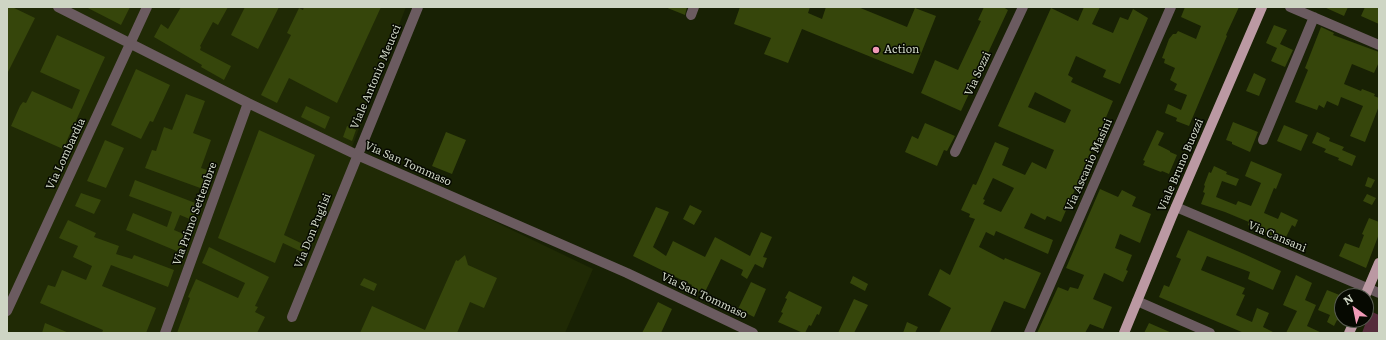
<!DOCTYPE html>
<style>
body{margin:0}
#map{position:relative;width:1386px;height:340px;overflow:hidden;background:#182104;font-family:Literata,serif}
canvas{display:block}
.frame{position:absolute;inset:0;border:8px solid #ced5c4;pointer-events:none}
.north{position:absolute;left:1334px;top:288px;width:40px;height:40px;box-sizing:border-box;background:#060901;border:1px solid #565b4f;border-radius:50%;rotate:327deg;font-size:11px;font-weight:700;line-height:16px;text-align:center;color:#ced5c4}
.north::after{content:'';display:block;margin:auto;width:14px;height:18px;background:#f09ab7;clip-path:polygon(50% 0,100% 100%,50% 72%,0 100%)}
</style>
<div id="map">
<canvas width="1386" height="340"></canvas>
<div class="frame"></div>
<div class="north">N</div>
</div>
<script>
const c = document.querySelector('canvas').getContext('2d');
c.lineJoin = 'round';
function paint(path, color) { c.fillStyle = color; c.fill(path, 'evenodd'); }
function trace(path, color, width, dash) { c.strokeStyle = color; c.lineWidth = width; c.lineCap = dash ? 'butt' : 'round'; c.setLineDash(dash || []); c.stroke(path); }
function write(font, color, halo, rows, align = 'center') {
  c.font = font + ' Literata,serif'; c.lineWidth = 3; c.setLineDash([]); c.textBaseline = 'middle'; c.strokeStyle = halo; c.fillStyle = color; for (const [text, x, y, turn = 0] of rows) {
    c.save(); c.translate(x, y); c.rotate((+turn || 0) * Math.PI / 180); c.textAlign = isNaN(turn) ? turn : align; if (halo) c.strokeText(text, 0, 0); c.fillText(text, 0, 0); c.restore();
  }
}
paint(new Path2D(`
 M 7,7 L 406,7 L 350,152 L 593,269 L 565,333 L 7,333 Z`), '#202a05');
paint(new Path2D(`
 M 1370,311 L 1379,315 L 1379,333 L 1362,333 Z`), '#562c3b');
paint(new Path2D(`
 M 7,7 L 12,7 L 35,18 L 7,74 Z
 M 86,7 L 130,7 L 121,25 Z
 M 181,7 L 228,7 L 218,25 L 213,22 L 200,46 L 201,47 L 200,50 L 231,66 L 224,80 L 201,67 L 202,65 L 154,37 L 161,24 L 168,29 Z
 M 245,7 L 279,7 L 258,49 L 231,35 Z
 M 304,7 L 381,7 L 337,103 L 289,78 L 277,103 L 261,95 L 291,35 L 287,33 L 299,8 L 303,10 Z
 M 665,7 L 687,7 L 685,15 Z
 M 740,7 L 810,7 L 808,13 L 822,19 L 826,7 L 858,7 L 907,27 L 915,8 L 936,16 L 913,74 L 802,29 L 788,63 L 764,54 L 771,38 L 734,24 Z
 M 984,7 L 1003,7 L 1008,10 L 961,111 L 921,93 L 935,60 L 958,70 L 981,21 L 978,20 Z
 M 1084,7 L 1100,7 L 1092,24 L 1113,33 L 1120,17 L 1128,20 L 1133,9 L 1148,18 L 1120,84 L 1103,77 L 1106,70 L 1076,56 L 1068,75 L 1073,78 L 1071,82 L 1113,101 L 1061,222 L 1047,216 L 1045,220 L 1031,213 L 1024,228 L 1053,240 L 1048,254 L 996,231 L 994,236 L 986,232 L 979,247 L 1004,260 L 1005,258 L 1041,273 L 1025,309 L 1004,301 L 990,333 L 939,333 L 951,308 L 928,295 L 940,269 L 950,275 L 974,221 L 975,219 L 969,217 L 970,214 L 961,210 L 973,184 L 976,185 L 995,142 L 1009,148 L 1002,165 L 1025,175 L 1032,162 L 1046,169 L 1054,150 L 998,126 L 1051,8 L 1078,21 ZM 1035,92 L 1071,110 L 1065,123 L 1028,107 ZM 993,178 L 1014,188 L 1001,212 L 983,204 L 985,200 L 983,199 Z
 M 1185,7 L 1239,7 L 1226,35 L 1227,36 L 1189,126 L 1176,121 L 1177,118 L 1165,113 L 1168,104 L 1181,110 L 1187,95 L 1174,90 L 1177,84 L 1170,80 L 1175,68 L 1164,63 L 1165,59 L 1162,58 L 1169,39 L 1173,34 L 1176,34 L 1178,31 L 1196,39 L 1201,26 L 1181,17 Z
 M 1324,7 L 1348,7 L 1344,16 Z
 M 1365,7 L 1379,7 L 1379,24 L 1361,16 Z
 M 1274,25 L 1287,30 L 1280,44 L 1293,50 L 1285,67 L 1271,61 L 1277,48 L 1266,43 Z
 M 1321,27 L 1334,33 L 1333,35 L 1379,52 L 1379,62 L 1374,73 L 1352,64 L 1344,84 L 1361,91 L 1362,89 L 1375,94 L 1374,96 L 1379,98 L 1379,106 L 1365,142 L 1350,136 L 1363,106 L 1341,97 L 1338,106 L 1327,101 L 1324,108 L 1319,105 L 1317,110 L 1295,102 L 1308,70 L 1305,68 Z
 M 57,35 L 105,57 L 63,149 L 11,126 L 20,106 L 23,102 L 26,103 L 32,91 L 72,109 L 80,90 L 40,72 Z
 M 136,69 L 170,85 L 153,122 L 150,121 L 141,139 L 111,125 Z
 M 1254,73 L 1266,79 L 1259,96 L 1246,91 Z
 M 186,94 L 205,101 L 193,133 L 211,140 L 201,168 L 210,171 L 203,189 L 145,168 L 152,150 L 156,151 L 164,127 L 172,130 Z
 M 306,106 L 330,117 L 325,129 L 301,117 Z
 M 1233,122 L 1258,132 L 1250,152 L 1232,144 L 1232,142 L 1226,140 Z
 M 925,123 L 955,136 L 947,151 L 944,150 L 937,166 L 905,152 L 912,136 L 918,139 Z
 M 1284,125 L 1308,135 L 1301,151 L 1277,141 Z
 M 347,126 L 356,130 L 352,141 L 343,137 Z
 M 259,130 L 315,155 L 284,235 L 305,245 L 302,252 L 283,243 L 275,263 L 218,238 Z
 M 1157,130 L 1164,133 L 1158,145 L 1170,151 L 1170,152 L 1177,155 L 1169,174 L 1162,171 L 1161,172 L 1143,165 L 1145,161 L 1143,160 Z
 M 446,132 L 466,140 L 452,174 L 432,166 Z
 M 1317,132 L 1330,138 L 1329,141 L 1344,147 L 1342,150 L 1356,156 L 1352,166 L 1338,160 L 1339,158 L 1324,152 L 1326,149 L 1312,143 Z
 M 105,140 L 124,148 L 106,188 L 87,181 Z
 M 1251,161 L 1282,174 L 1276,189 L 1274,188 L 1264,213 L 1278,219 L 1281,212 L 1298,220 L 1295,227 L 1292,225 L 1285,239 L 1278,236 L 1278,238 L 1248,225 L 1249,222 L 1225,212 L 1201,204 L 1205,193 L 1203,192 L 1205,186 L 1204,185 L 1209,172 L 1211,173 L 1214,166 L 1227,172 L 1226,174 L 1239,179 L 1236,186 L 1222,181 L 1216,197 L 1236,205 L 1238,201 L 1251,206 L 1261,183 L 1245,176 Z
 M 1368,177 L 1375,180 L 1371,188 L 1365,186 Z
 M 135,180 L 198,204 L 192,220 L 180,215 L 174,230 L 186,235 L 179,252 L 126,230 L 133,213 L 167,227 L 172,212 L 129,196 Z
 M 1100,189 L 1118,197 L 1122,190 L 1136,197 L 1132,206 L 1151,214 L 1140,243 L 1120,234 L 1115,248 L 1132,255 L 1126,270 L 1128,271 L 1123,282 L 1104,273 L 1093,299 L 1112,307 L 1103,329 L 1090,324 L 1085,333 L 1037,333 L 1058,287 L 1068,291 L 1070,287 L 1078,289 L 1084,275 L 1066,268 Z
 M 81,193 L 101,200 L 94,214 L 75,206 Z
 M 1367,194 L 1376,198 L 1372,205 L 1363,201 Z
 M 690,205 L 702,211 L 694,225 L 683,219 Z
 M 656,207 L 669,212 L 653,247 L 666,256 L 673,241 L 705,257 L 715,237 L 750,256 L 761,232 L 772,237 L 763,257 L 767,258 L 763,268 L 755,264 L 747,279 L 741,275 L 743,270 L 721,259 L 704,294 L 691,288 L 692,285 L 633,256 Z
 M 1369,218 L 1379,222 L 1379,234 L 1366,268 L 1339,256 L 1345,243 L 1359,248 L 1364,235 L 1362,234 Z
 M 68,220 L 96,233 L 94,237 L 119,246 L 116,254 L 132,259 L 134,255 L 174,270 L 168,287 L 111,265 L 102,286 L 156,308 L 146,333 L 102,333 L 103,330 L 40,303 L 48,285 L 55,287 L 62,270 L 86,280 L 92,266 L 73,257 L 78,246 L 59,238 Z
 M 1188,230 L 1244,254 L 1281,271 L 1273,290 L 1248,279 L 1250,272 L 1207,256 L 1201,270 L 1245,288 L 1242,294 L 1245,295 L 1236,315 L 1252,322 L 1257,308 L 1269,313 L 1263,327 L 1275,333 L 1244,333 L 1159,297 L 1164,285 L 1169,287 L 1181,259 L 1176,257 Z
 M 209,247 L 269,277 L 255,306 L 258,307 L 255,312 L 265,317 L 257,333 L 177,333 L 190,298 L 188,297 L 196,279 L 238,298 L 245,283 L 202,263 Z
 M 465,255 L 468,265 L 497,278 L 484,308 L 470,302 L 457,333 L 360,333 L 372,306 L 425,330 L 456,260 L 458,261 Z
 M 1296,275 L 1312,283 L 1305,300 L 1316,305 L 1307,326 L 1322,333 L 1286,333 L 1297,311 L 1283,305 Z
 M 853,276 L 868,284 L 865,291 L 850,283 Z
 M 364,278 L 377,284 L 374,291 L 360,285 Z
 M 751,282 L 766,289 L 754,317 L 738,309 Z
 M 1327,290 L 1342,296 L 1342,314 L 1339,321 L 1337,320 L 1334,326 L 1327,322 L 1330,315 L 1318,310 Z
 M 789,291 L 822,307 L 819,315 L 817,314 L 811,326 L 809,325 L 805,333 L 803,333 L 778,322 L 783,313 L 781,312 L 787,299 L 785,298 Z
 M 854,299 L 868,305 L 854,333 L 838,333 Z
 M 658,302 L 672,309 L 661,333 L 642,333 Z
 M 907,322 L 918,327 L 915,333 L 903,333 Z
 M 45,323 L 69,333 L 42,333 Z
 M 1149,323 L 1172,333 L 1144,333 Z`), '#36460b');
trace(new Path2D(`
 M 58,7 L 248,103 L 357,155 L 627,273 L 753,333
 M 1290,7 L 1379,45
 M 691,15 L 694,7
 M 1263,140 L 1314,17
 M 955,152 L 1023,7
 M 1176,207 L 1379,293
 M 1137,301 L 1210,333
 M 7,311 L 147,7
 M 292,317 L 418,7
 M 165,333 L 248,103
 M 1029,333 L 1171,7`), '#6b5b60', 10);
trace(new Path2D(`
 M 1365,296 L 1379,263
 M 1124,333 L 1172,216 L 1262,7
 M 1349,333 L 1355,320`), '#bb99a3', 10);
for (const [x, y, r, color] of [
 [876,50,4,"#f09ab7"]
]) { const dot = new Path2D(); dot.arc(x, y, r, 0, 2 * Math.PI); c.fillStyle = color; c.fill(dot); trace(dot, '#060901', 1.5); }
write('11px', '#ced5c4', '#060901', [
 ["Action",884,50]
], 'left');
write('11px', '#ced5c4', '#060901', [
 ["Via Sozzi",978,74,-65],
 ["Viale Antonio Meucci",376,77,-67],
 ["Via Lombardia",66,154,-65],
 ["Via San Tommaso",408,164,24],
 ["Via Ascanio Masini",1089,165,-66],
 ["Viale Bruno Buozzi",1181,165,-67],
 ["Via Primo Settembre",195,214,-70],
 ["Via Don Puglisi",313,231,-68],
 ["Via Cansani",1277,237,23],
 ["Via San Tommaso",704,296,25]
]);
</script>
